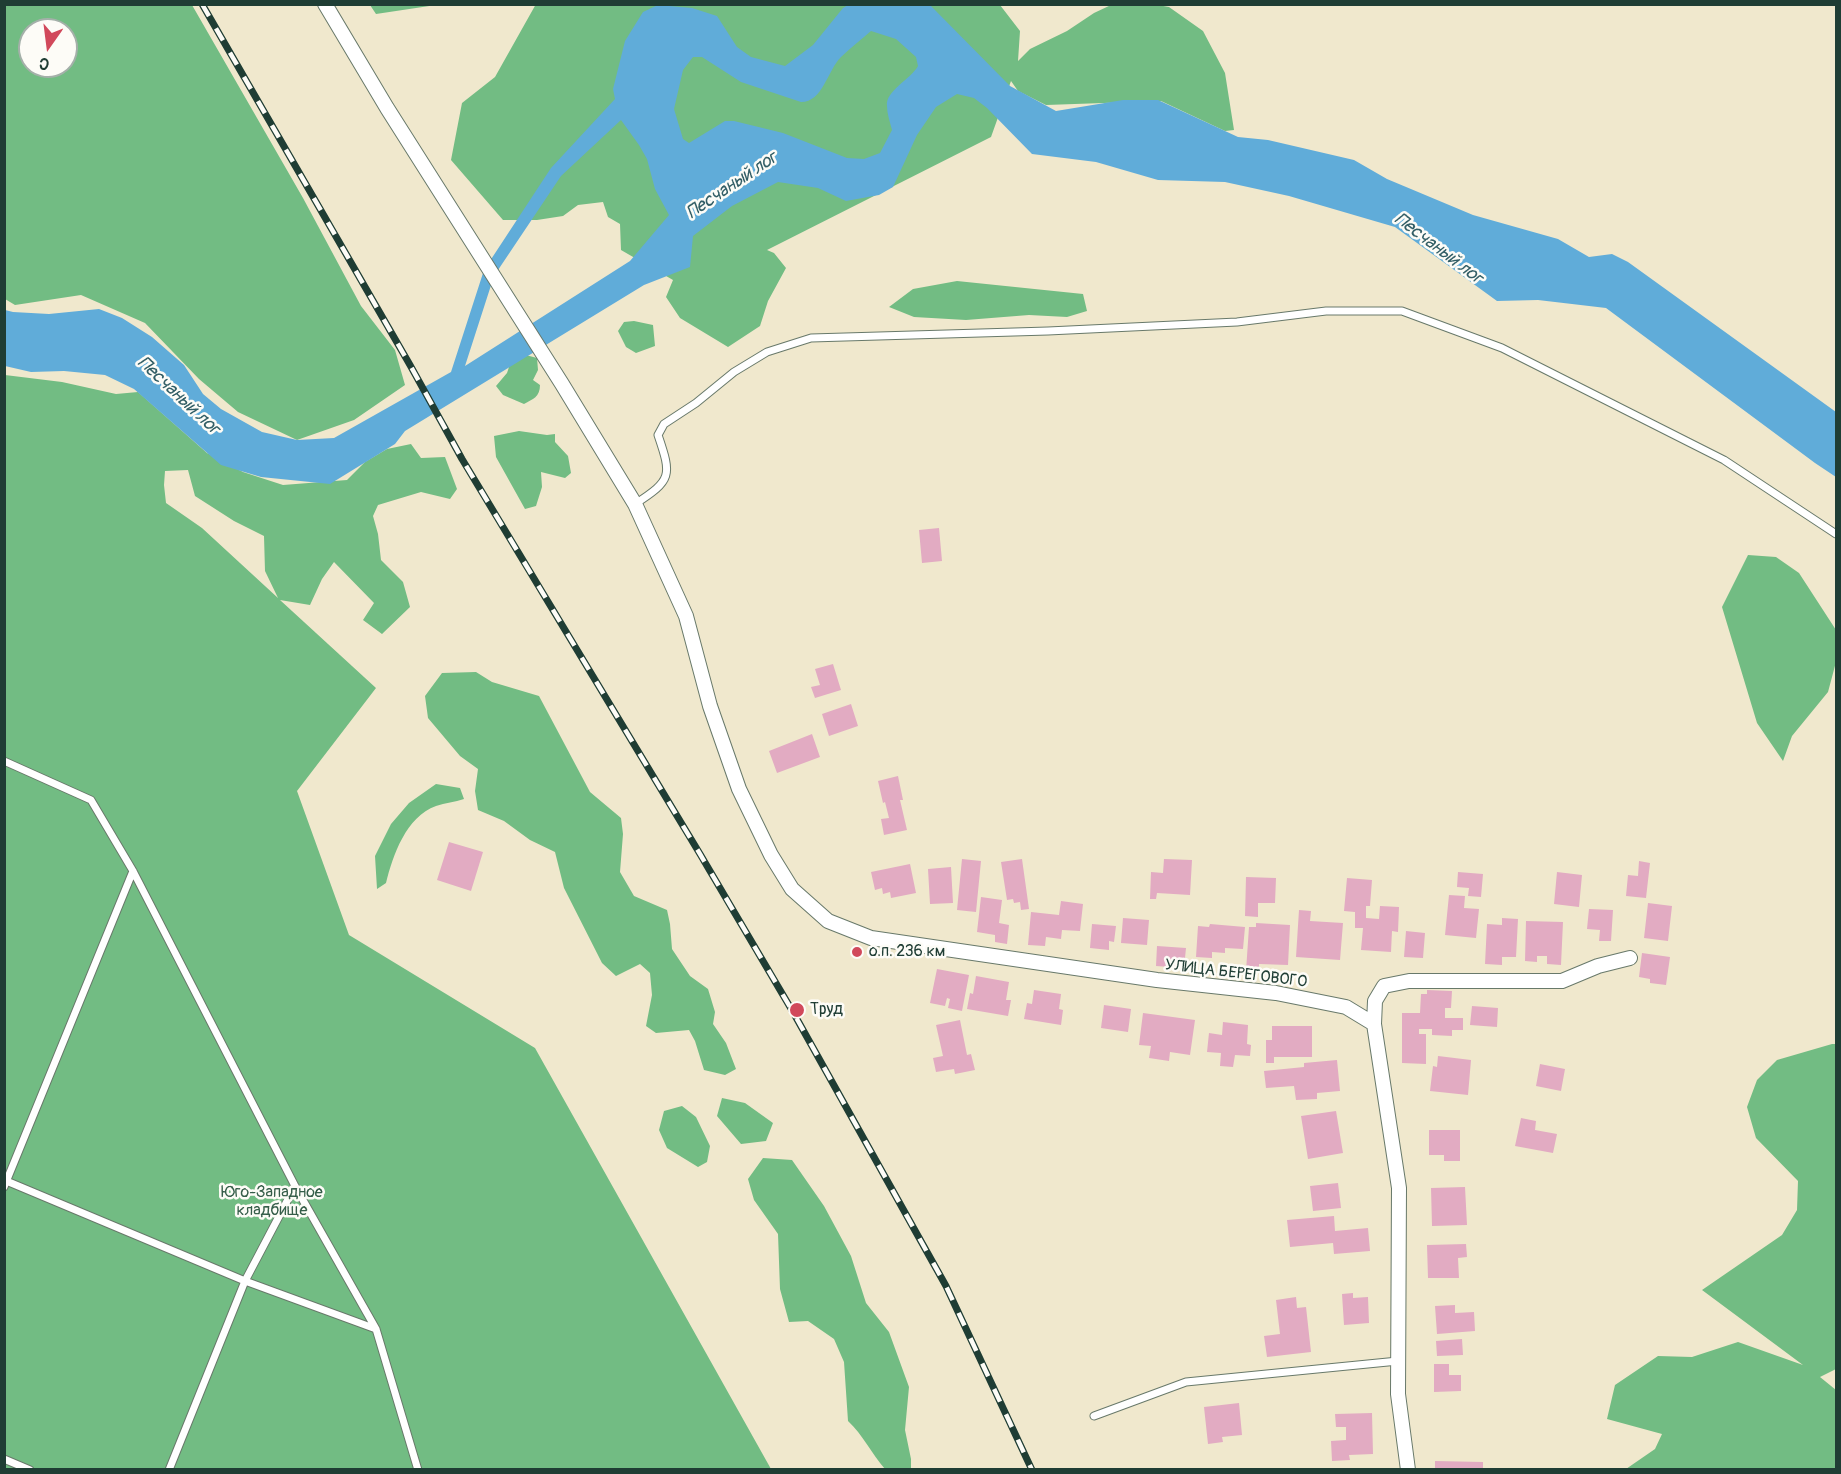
<!DOCTYPE html>
<meta charset="utf-8">
<style>
body{margin:0}
#map{position:relative;width:1841px;height:1474px;overflow:hidden;background:#f0e8cd;font-family:Pangolin,sans-serif}
canvas{display:block}
.frame{position:absolute;inset:0;border:6px solid #1f3d34;pointer-events:none}
.north{position:absolute;left:18px;top:18px;width:60px;height:60px;box-sizing:border-box;background:#fdfcf7;border:2px solid #a4b0a9;border-radius:50%;rotate:194deg;font-size:16px;font-weight:700;line-height:24px;text-align:center;color:#1f3d34}
.north::after{content:'';display:block;margin:auto;width:21px;height:27px;background:#d1495b;clip-path:polygon(50% 0,100% 100%,50% 72%,0 100%)}
</style>
<div id="map">
<canvas width="1841" height="1474"></canvas>
<div class="frame"></div>
<div class="north">С</div>
</div>
<script>
const c = document.querySelector('canvas').getContext('2d');
c.lineJoin = 'round';
function paint(path, color) { c.fillStyle = color; c.fill(path, 'evenodd'); }
function trace(path, color, width, dash) { c.strokeStyle = color; c.lineWidth = width; c.lineCap = dash ? 'butt' : 'round'; c.setLineDash(dash || []); c.stroke(path); }
function write(font, color, halo, rows, align = 'center') {
  c.font = font + ' Pangolin,sans-serif'; c.lineWidth = 5; c.setLineDash([]); c.textBaseline = 'middle'; c.strokeStyle = halo; c.fillStyle = color; for (const [text, x, y, turn = 0] of rows) {
    c.save(); c.translate(x, y); c.rotate((+turn || 0) * Math.PI / 180); c.textAlign = isNaN(turn) ? turn : align; if (halo) c.strokeText(text, 0, 0); c.fillText(text, 0, 0); c.restore();
  }
}
paint(new Path2D(`
 M 536,4 L 1000,5 L 1020,31 L 1018,61 L 1030,49 L 1067,31 L 1094,13 L 1111,5 L 1152,4 L 1169,7 L 1203,31 L 1225,73 L 1234,130 L 1225,131 L 1161,101 L 1046,105 L 1018,91 L 1011,81 L 991,137 L 767,250 L 774,253 L 786,268 L 768,301 L 760,326 L 728,347 L 680,318 L 666,297 L 673,280 L 621,250 L 620,224 L 608,217 L 603,202 L 578,205 L 563,216 L 537,220 L 503,220 L 451,160 L 462,103 L 495,77 Z
 M 4,5 L 192,5 L 303,198 L 361,306 L 395,350 L 405,385 L 354,420 L 297,440 L 238,412 L 199,379 L 145,323 L 81,295 L 15,305 L 5,299 ZM 30,30 L 66,30 L 66,66 L 30,66 Z
 M 370,5 L 436,5 L 376,14 Z
 M 957,281 L 1083,294 L 1087,311 L 1067,317 L 1029,315 L 966,320 L 914,317 L 889,307 L 913,289 Z
 M 634,321 L 653,325 L 655,346 L 636,353 L 626,347 L 618,331 L 624,322 Z
 M 522,354 L 537,358 L 538,370 L 533,380 L 540,385 C 540,397 533,399 524,404 L 503,395 L 496,386 L 507,373 L 511,361 Z
 M 5,375 L 62,382 L 116,394 L 138,392 L 207,453 L 243,472 L 283,485 L 347,480 L 365,462 L 387,449 L 411,444 L 421,458 L 445,457 L 457,489 L 450,499 L 421,492 L 378,505 L 373,516 L 378,534 L 381,560 L 403,582 L 410,607 L 382,634 L 363,620 L 374,603 L 334,562 L 322,579 L 310,605 L 280,600 L 376,688 L 297,791 L 349,935 L 535,1048 L 771,1469 L 5,1470 ZM 188,470 L 195,496 L 234,521 L 264,536 L 265,571 L 278,598 L 202,528 L 166,503 L 164,485 L 165,471 Z
 M 519,431 L 547,435 L 555,434 L 555,442 L 568,456 L 571,473 L 565,478 L 541,472 L 542,487 L 536,506 L 525,509 L 496,457 L 494,436 Z
 M 1748,555 L 1776,557 L 1799,573 L 1836,630 L 1836,662 L 1828,692 L 1792,736 L 1783,761 L 1757,723 L 1722,607 Z
 M 476,672 L 492,682 L 539,696 L 590,792 L 621,818 L 623,834 L 620,872 L 634,896 L 667,910 L 670,924 L 672,949 L 690,976 L 708,989 L 715,1012 L 713,1024 L 726,1043 L 736,1069 L 725,1075 L 704,1070 L 695,1041 L 689,1030 L 656,1033 L 646,1026 L 652,995 L 650,973 L 640,964 L 616,976 L 602,963 L 564,888 L 555,852 L 530,840 L 504,821 L 478,810 L 475,791 L 478,769 L 460,756 L 428,718 L 425,696 L 442,673 Z
 M 436,784 L 460,788 L 464,799 C 455,802 445,803 436,806 C 406,817 393,855 386,883 L 377,889 L 375,856 L 391,824 L 409,803 Z
 M 1832,1044 L 1836,1044 L 1836,1369 L 1820,1377 L 1836,1390 L 1836,1469 L 1626,1469 L 1655,1449 L 1662,1434 L 1607,1419 L 1615,1385 L 1658,1356 L 1692,1357 L 1738,1342 L 1803,1365 L 1702,1290 L 1782,1235 L 1797,1210 L 1798,1181 L 1756,1138 L 1747,1107 L 1757,1080 L 1777,1060 Z
 M 722,1098 L 745,1103 L 773,1123 L 766,1141 L 741,1144 L 717,1116 Z
 M 682,1106 L 696,1117 L 710,1146 L 707,1162 L 698,1167 L 667,1148 L 659,1130 L 664,1111 Z
 M 763,1158 L 792,1160 L 824,1206 L 851,1256 L 866,1303 L 889,1332 L 909,1387 L 905,1430 L 911,1459 L 911,1469 L 885,1469 C 872,1454 863,1435 848,1421 L 844,1362 L 834,1339 L 808,1321 L 789,1322 L 780,1289 L 778,1234 L 754,1200 L 748,1179 Z`), '#72bc83');
paint(new Path2D(`
 M 658,5 L 692,8 L 717,16 L 737,47 L 751,57 L 785,66 L 813,45 L 843,8 L 848,5 L 930,5 L 1010,86 L 1056,111 L 1123,100 L 1158,100 L 1238,137 L 1268,140 L 1354,160 L 1387,179 L 1473,215 L 1558,239 L 1589,257 L 1612,254 L 1628,262 L 1836,412 L 1836,477 L 1815,463 L 1606,308 L 1538,300 L 1497,301 L 1395,227 L 1289,196 L 1225,182 L 1158,180 L 1096,162 L 1032,154 L 987,108 L 974,98 L 957,94 L 936,107 L 917,135 L 893,187 L 879,195 L 846,201 L 818,188 L 778,182 L 732,206 L 693,236 L 690,267 L 644,285 L 405,431 L 395,444 L 330,484 L 261,477 L 221,465 L 134,389 L 105,375 L 64,371 L 31,372 L 5,366 L 5,310 L 13,312 L 49,314 L 99,309 L 122,318 L 152,337 L 184,365 L 203,394 L 221,409 L 262,432 L 297,440 L 334,438 L 451,372 L 484,270 L 551,168 L 615,99 L 613,89 L 625,41 L 643,12 ZM 871,31 L 896,39 L 916,57 L 918,66 C 911,79 885,91 887,106 C 887,114 890,122 892,130 L 880,153 L 864,159 L 847,158 L 783,133 L 734,121 L 725,121 L 689,143 L 683,139 L 674,109 L 683,70 L 693,57 L 702,57 L 741,82 L 801,102 C 823,102 827,71 841,57 C 850,48 861,40 871,31 ZM 621,120 L 639,145 L 647,159 L 655,189 L 669,215 L 630,261 L 465,366 L 494,276 L 561,176 Z`), '#60acd9');
paint(new Path2D(`
 M 939,528 L 942,561 L 922,563 L 919,530 Z
 M 833,664 L 841,690 L 815,698 L 811,687 L 820,685 L 815,669 Z
 M 851,704 L 858,726 L 829,736 L 822,714 Z
 M 812,734 L 820,757 L 777,773 L 769,751 Z
 M 898,776 L 903,800 L 900,800 L 907,830 L 884,835 L 881,819 L 889,818 L 885,802 L 883,803 L 878,781 Z
 M 449,842 L 483,852 L 471,891 L 437,880 Z
 M 962,859 L 981,861 L 976,912 L 957,910 Z
 M 1022,859 L 1029,909 L 1021,910 L 1020,902 L 1014,903 L 1013,899 L 1007,900 L 1001,862 Z
 M 1164,859 L 1192,860 L 1190,895 L 1157,893 L 1156,899 L 1150,899 L 1151,872 L 1163,873 Z
 M 1639,861 L 1650,863 L 1646,898 L 1626,896 L 1628,875 L 1638,876 Z
 M 910,864 L 916,893 L 891,898 L 890,892 L 883,894 L 882,888 L 875,890 L 871,872 Z
 M 951,867 L 953,903 L 930,904 L 928,869 Z
 M 1458,872 L 1483,874 L 1481,897 L 1468,896 L 1469,888 L 1457,887 Z
 M 1557,872 L 1582,875 L 1579,907 L 1554,904 Z
 M 1246,877 L 1276,878 L 1275,903 L 1258,903 L 1258,917 L 1245,916 Z
 M 1347,878 L 1372,880 L 1370,906 L 1366,906 L 1366,918 L 1379,919 L 1380,906 L 1399,907 L 1398,932 L 1392,931 L 1391,952 L 1361,950 L 1363,928 L 1355,928 L 1355,912 L 1344,911 Z
 M 1449,895 L 1465,896 L 1464,908 L 1479,909 L 1476,938 L 1445,935 Z
 M 981,897 L 1002,900 L 999,923 L 1009,925 L 1007,944 L 995,942 L 995,935 L 977,932 Z
 M 1061,901 L 1083,904 L 1080,931 L 1062,930 L 1061,939 L 1046,937 L 1045,946 L 1028,945 L 1031,912 L 1059,915 Z
 M 1648,903 L 1672,906 L 1668,941 L 1644,938 Z
 M 1589,909 L 1613,910 L 1611,941 L 1599,941 L 1600,930 L 1587,929 Z
 M 1299,910 L 1311,911 L 1310,921 L 1343,923 L 1340,960 L 1296,957 Z
 M 1123,918 L 1149,920 L 1147,945 L 1121,943 Z
 M 1502,918 L 1518,919 L 1516,957 L 1502,957 L 1502,965 L 1485,964 L 1487,924 L 1502,925 Z
 M 1526,921 L 1563,922 L 1561,965 L 1547,964 L 1547,956 L 1537,956 L 1537,962 L 1525,961 Z
 M 1256,923 L 1290,925 L 1288,965 L 1259,964 L 1259,972 L 1246,971 L 1249,927 L 1256,927 Z
 M 1092,924 L 1116,926 L 1114,942 L 1109,941 L 1109,950 L 1090,948 Z
 M 1210,924 L 1245,927 L 1243,949 L 1225,948 L 1225,953 L 1212,952 L 1212,958 L 1196,957 L 1198,926 L 1209,927 Z
 M 1406,931 L 1425,933 L 1423,958 L 1404,957 Z
 M 1157,946 L 1186,948 L 1184,968 L 1156,966 Z
 M 1642,953 L 1670,957 L 1666,985 L 1650,983 L 1650,979 L 1639,977 Z
 M 937,969 L 969,975 L 962,1011 L 948,1008 L 950,999 L 947,998 L 945,1006 L 930,1003 Z
 M 976,976 L 1009,982 L 1006,1000 L 1011,1000 L 1008,1016 L 967,1009 L 970,993 L 973,994 Z
 M 1034,990 L 1061,994 L 1059,1009 L 1063,1010 L 1061,1025 L 1024,1019 L 1027,1003 L 1032,1004 Z
 M 1427,990 L 1452,991 L 1451,1008 L 1445,1008 L 1445,1018 L 1463,1018 L 1463,1030 L 1452,1030 L 1452,1036 L 1432,1035 L 1432,1029 L 1419,1029 L 1419,1034 L 1426,1034 L 1426,1064 L 1402,1063 L 1402,1013 L 1420,1013 L 1421,994 L 1427,994 Z
 M 1104,1005 L 1131,1009 L 1128,1032 L 1101,1028 Z
 M 1472,1006 L 1498,1008 L 1497,1027 L 1470,1025 Z
 M 1143,1013 L 1195,1020 L 1190,1055 L 1170,1052 L 1169,1061 L 1149,1058 L 1151,1046 L 1139,1045 Z
 M 960,1020 L 967,1055 L 971,1054 L 975,1070 L 955,1074 L 954,1069 L 936,1072 L 933,1058 L 943,1056 L 936,1025 Z
 M 1223,1022 L 1248,1025 L 1247,1044 L 1251,1045 L 1250,1056 L 1235,1055 L 1233,1067 L 1220,1066 L 1221,1053 L 1207,1052 L 1209,1033 L 1222,1035 Z
 M 1272,1026 L 1312,1026 L 1312,1057 L 1274,1057 L 1274,1063 L 1266,1063 L 1266,1040 L 1272,1040 Z
 M 1438,1056 L 1471,1060 L 1468,1095 L 1430,1091 L 1433,1066 L 1437,1067 Z
 M 1337,1060 L 1340,1091 L 1317,1093 L 1317,1099 L 1296,1100 L 1294,1086 L 1266,1088 L 1264,1071 L 1304,1067 L 1304,1063 Z
 M 1540,1064 L 1565,1069 L 1561,1091 L 1536,1086 Z
 M 1336,1111 L 1343,1153 L 1308,1159 L 1301,1116 Z
 M 1521,1118 L 1536,1121 L 1535,1130 L 1557,1134 L 1553,1153 L 1515,1146 Z
 M 1429,1130 L 1460,1130 L 1460,1161 L 1444,1161 L 1444,1155 L 1429,1155 Z
 M 1338,1183 L 1341,1208 L 1313,1211 L 1310,1186 Z
 M 1465,1187 L 1467,1225 L 1432,1226 L 1431,1188 Z
 M 1334,1216 L 1335,1231 L 1368,1228 L 1370,1251 L 1334,1254 L 1333,1243 L 1290,1247 L 1287,1220 Z
 M 1466,1244 L 1467,1257 L 1458,1258 L 1459,1278 L 1428,1278 L 1427,1245 Z
 M 1353,1293 L 1353,1298 L 1368,1297 L 1369,1323 L 1344,1325 L 1342,1294 Z
 M 1296,1297 L 1297,1308 L 1306,1307 L 1311,1352 L 1267,1357 L 1264,1336 L 1280,1334 L 1276,1300 Z
 M 1455,1305 L 1455,1313 L 1474,1312 L 1475,1331 L 1437,1334 L 1435,1306 Z
 M 1462,1339 L 1463,1355 L 1437,1356 L 1436,1341 Z
 M 1434,1364 L 1449,1364 L 1449,1375 L 1461,1375 L 1461,1391 L 1434,1392 Z
 M 1239,1403 L 1242,1435 L 1222,1437 L 1223,1442 L 1208,1444 L 1204,1407 Z
 M 1372,1413 L 1373,1454 L 1349,1455 L 1350,1460 L 1332,1461 L 1331,1441 L 1346,1440 L 1346,1427 L 1336,1427 L 1335,1414 Z
 M 1435,1461 L 1483,1462 L 1483,1470 L 1435,1470 Z`), '#e2abc2');
const lane = new Path2D(`
 M 635,504 C 672,480 672,476 658,435 L 664,424 L 696,403 L 734,372 L 767,352 L 811,338 L 1048,331 L 1237,322 L 1326,311 L 1402,311 L 1502,348 L 1724,460 L 1836,534
 M 4,761 L 91,800 L 133,871 L 295,1186 L 376,1329 L 418,1470
 M 4,1180 L 245,1281 L 376,1329
 M 4,1187 L 133,871
 M 1094,1416 L 1186,1382 L 1398,1361
 M 4,1459 L 30,1470
 M 169,1470 L 245,1281 L 295,1186`);
const street = new Path2D(`
 M 325,4 L 387,108 L 562,384 L 635,504 L 686,616 L 710,706 L 739,789 L 771,855 L 792,889 L 828,921 L 871,938 L 1157,980 L 1276,993 L 1346,1007 L 1374,1024 L 1399,1188 L 1398,1394 L 1408,1470
 M 1374,1024 L 1375,1001 L 1384,986 L 1409,981 L 1562,981 L 1598,966 L 1630,958`);
trace(lane, '#68796a', 9);
trace(street, '#68796a', 16);
trace(lane, '#fff', 7);
trace(street, '#fff', 14);
const rail = new Path2D(`
 M 202,4 L 410,365 L 462,459 L 700,854 L 793,1012 L 946,1286 L 1032,1470`);
trace(rail, '#1f3d34', 7);
trace(rail, '#fdfcf7', 4.5, [14]);
for (const [x, y, r, color] of [
 [857,952,6,"#d1495b"],
 [797,1010,8,"#d1495b"]
]) { const dot = new Path2D(); dot.arc(x, y, r, 0, 2 * Math.PI); c.fillStyle = color; c.fill(dot); trace(dot, '#fdfcf7', 2); }
write('16px', '#1f3d34', '#fdfcf7', [
 ["о.п. 236 км",869,952],
 ["Труд",810,1010]
], 'left');
write('16px', '#1f3d34', '#fdfcf7', [
 ["УЛИЦА БЕРЕГОВОГО",1236,974,7]
]);
write('16px', '#355d49', '#fdfcf7', [
 ["Юго-Западное",272,1193],
 ["кладбище",272,1211]
]);
write('italic 18px', '#325e66', '#fdfcf7', [
 ["Песчаный лог",732,186,-34],
 ["Песчаный лог",1438,249,37],
 ["Песчаный лог",178,396,43]
]);
</script>
